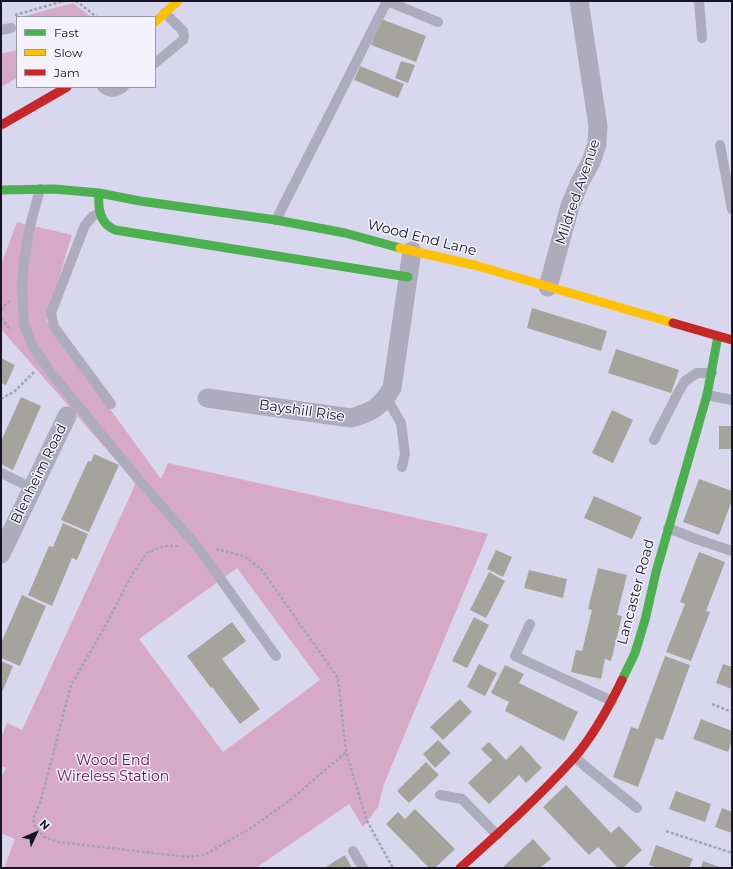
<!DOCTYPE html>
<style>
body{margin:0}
#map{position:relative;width:733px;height:869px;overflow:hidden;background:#d9d7ed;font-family:Montserrat,sans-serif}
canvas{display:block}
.frame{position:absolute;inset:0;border:2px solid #171527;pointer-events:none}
.legend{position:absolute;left:16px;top:16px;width:140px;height:72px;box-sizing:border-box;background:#f3f2fd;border:1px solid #9b9aa7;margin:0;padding:5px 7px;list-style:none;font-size:12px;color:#171527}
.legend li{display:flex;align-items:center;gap:8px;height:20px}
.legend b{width:20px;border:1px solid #9b9aa7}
.north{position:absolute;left:16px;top:813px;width:40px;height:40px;-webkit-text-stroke:3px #f3f2fd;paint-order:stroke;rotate:46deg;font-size:11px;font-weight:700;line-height:16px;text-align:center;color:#171527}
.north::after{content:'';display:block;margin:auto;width:14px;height:18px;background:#171527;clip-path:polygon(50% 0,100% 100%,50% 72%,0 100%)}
</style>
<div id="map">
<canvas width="733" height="869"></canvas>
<div class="frame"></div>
<ul class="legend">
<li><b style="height:5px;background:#4caf50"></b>Fast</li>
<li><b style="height:5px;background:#ffc107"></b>Slow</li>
<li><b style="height:5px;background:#c62828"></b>Jam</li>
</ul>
<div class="north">N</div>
</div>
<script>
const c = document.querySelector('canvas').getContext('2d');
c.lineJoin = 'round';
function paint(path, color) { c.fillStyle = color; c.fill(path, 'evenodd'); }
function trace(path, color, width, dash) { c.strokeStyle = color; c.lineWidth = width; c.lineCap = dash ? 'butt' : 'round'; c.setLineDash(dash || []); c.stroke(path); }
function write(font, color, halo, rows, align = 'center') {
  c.font = font + ' Montserrat,sans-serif'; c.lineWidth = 3; c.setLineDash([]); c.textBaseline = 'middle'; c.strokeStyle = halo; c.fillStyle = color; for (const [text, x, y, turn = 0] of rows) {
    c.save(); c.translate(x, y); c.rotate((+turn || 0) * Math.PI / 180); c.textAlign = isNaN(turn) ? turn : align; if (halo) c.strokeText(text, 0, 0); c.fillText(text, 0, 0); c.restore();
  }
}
paint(new Path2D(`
 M 73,3 L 91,17 L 25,17 L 25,16 Z
 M 17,50 L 17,78 L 1,87 L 1,54 Z
 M 17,222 L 72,235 L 46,321 L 161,479 L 168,463 L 488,534 L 384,784 L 378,807 L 363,827 L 349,804 L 256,868 L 4,868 L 15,839 L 1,833 L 1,777 L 6,768 L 1,766 L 1,738 L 7,723 L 22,730 L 136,483 L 1,329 L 1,265 ZM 237,568 L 320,680 L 223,752 L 139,639 Z`), '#d7a9c9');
paint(new Path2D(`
 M 381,19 L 426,36 L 416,62 L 371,45 Z
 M 401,61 L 415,65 L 408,83 L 395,78 Z
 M 360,66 L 404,84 L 398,98 L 354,80 Z
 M 532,308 L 607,331 L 601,351 L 527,328 Z
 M 616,349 L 679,370 L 671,393 L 608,373 Z
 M 1,358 L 15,365 L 6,385 L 1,383 Z
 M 21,397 L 41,406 L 13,470 L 1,464 L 1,441 Z
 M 612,410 L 633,420 L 613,463 L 592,453 Z
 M 719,426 L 732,426 L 732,449 L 719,449 Z
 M 94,454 L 119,465 L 89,532 L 61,520 L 88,461 L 91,462 Z
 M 699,479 L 732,491 L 732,500 L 719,535 L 683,522 Z
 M 594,496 L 642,517 L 632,539 L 584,518 Z
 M 63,523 L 88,534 L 77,560 L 72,558 L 52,606 L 28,595 L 49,546 L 53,547 Z
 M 496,550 L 512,557 L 503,577 L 487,569 Z
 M 699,552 L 725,562 L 706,611 L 710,612 L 691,661 L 666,652 L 685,604 L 680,602 Z
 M 598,568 L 627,575 L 617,615 L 622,616 L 611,661 L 605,659 L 601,679 L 571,672 L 576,650 L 582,651 L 592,610 L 588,609 Z
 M 529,570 L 567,579 L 563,598 L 524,588 Z
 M 489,572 L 505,581 L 486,618 L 470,610 Z
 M 22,595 L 46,606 L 20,666 L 1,658 L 1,643 Z
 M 474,617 L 489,625 L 467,668 L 452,661 Z
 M 232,622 L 246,641 L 222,659 L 260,709 L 240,724 L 212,687 L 211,688 L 187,656 Z
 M 665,656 L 690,665 L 663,740 L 656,738 L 638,787 L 613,777 L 631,727 L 638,729 Z
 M 1,661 L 13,666 L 1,695 Z
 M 479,664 L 497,673 L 485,696 L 467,687 Z
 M 723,664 L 732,667 L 732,689 L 716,683 Z
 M 505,665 L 524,674 L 519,683 L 578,712 L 564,741 L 505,711 L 509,702 L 491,693 Z
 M 460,699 L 472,712 L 443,740 L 430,727 Z
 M 701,719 L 732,731 L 732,740 L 728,752 L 693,739 Z
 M 438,740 L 451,753 L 435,768 L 423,754 Z
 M 489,742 L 506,760 L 521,745 L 542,768 L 526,783 L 519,775 L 489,804 L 468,783 L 492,760 L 481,749 Z
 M 426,762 L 439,775 L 409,803 L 397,791 Z
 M 566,785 L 611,833 L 619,826 L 642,850 L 623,868 L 618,868 L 598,847 L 589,855 L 543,807 Z
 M 676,791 L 711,804 L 705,822 L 669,809 Z
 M 722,808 L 732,812 L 732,833 L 715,827 Z
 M 415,809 L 455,849 L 435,868 L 429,868 L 386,824 L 398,812 L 405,819 Z
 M 533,839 L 551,859 L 540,868 L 502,868 Z
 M 656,845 L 693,859 L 689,868 L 658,868 L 649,865 Z
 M 345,855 L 352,868 L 324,868 Z
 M 703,861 L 722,868 L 701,868 Z`), '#a5a49c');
trace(new Path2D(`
 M 76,1 L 97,17
 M 15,15 L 64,1
 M 1,310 L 9,301
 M 1,318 L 11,330
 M 1,399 L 15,391 L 34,372
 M 178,546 L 164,546 L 147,553 L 133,573 L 103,630 L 71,685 L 41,800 L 33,819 L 35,827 L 44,837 L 58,842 L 188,857 L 204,855 L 251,828 L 289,801 L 346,752
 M 216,549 L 244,556 L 262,570 L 338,678 L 346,752 L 367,821 L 393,868
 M 712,704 L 732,712
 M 666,831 L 732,853`), '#a3a2b2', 2.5, [3, 2]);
trace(new Path2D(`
 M 699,1 L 702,38
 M 1,30 L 11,28
 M 155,63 L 183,40 L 184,36 L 183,31 L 165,13
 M 102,87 C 110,94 116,93 124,87
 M 720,145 L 732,209
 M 40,189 L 30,226 L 24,261 L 22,287 L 24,324 L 32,345 L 52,374 L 139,480 L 196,545 L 276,656
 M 100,213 L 93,216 L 85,225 L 51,313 L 54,327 L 111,404
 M 276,220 L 387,1 L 438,22
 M 707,395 L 732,400
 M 386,397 L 401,423 L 405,454 L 402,467
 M 654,440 L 678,393 L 685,381 L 697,373 L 712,373
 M 1,473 L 32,488
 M 668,528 L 696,539 L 732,551
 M 530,624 L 515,656 L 612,701
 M 575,757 L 586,767 L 637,808
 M 440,795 L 462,799 L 497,835
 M 353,851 L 363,868`), '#adabbd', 10);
trace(new Path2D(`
 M 548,287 L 570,206 L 580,182 L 591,162 L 597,144 L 598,126 L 579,1
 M 207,398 L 351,418 C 372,412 381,407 392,388 L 412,251
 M 1,554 L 67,416`), '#adabbd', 19);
trace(new Path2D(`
 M 1,190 L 54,189 L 99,193 L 140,201 L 276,220 L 345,233 L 400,248
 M 99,193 C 98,208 99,223 115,230 L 408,277
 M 622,680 L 635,653 L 645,620 L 656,572 L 707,395 L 718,336`), '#4caf50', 9);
trace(new Path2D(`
 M 155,22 L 178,1
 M 400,248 L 478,266 L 673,323`), '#ffc107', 9);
trace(new Path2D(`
 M 1,125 L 67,87
 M 673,323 L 732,340
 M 460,868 C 499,833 539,797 574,758 C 594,735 609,707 622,680`), '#c62828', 9);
write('14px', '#171527', '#f3f2fd', [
 ["Mildred Avenue",578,192,-71],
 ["Wood End Lane",422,238,14],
 ["Bayshill Rise",302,411,8],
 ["Blenheim Road",39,474,-64],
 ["Lancaster Road",636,592,-75]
]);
write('14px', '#750f4e', '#f3f2fd', [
 ["Wood End",113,761],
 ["Wireless Station",113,777]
]);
</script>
